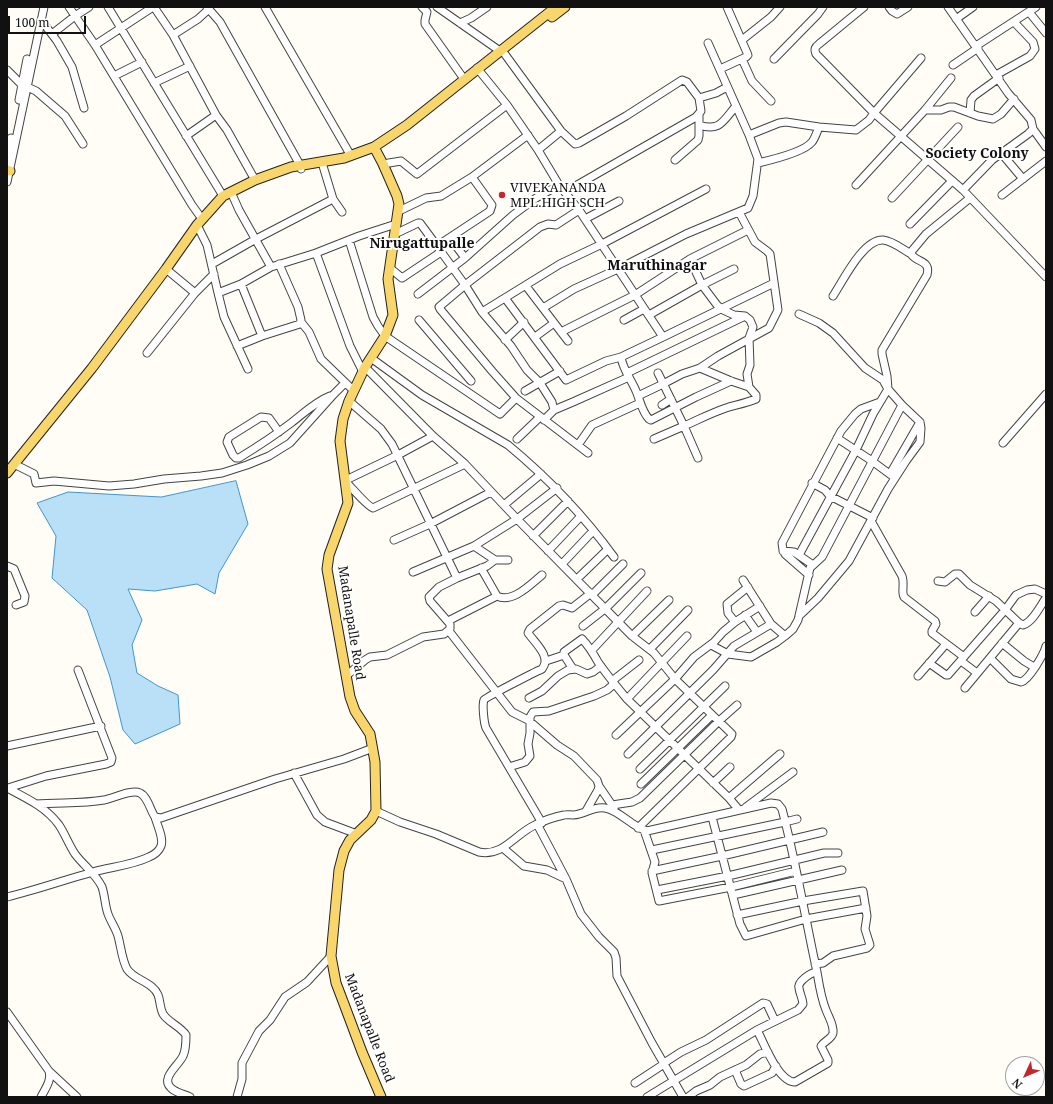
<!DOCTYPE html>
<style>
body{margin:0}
#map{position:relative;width:1053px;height:1104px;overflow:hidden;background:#fffdf5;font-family:"Noto Serif",serif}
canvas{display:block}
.frame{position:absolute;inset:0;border:8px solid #111;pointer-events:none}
.north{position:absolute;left:1005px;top:1056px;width:40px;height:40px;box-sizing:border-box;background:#fff;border:1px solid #a0a0a0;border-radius:50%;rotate:226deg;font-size:11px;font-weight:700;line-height:16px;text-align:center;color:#111}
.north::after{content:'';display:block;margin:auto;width:14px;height:18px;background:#c4262e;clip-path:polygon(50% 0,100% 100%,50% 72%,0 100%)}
.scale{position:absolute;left:8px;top:16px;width:78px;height:18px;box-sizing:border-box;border:2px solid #111;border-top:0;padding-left:5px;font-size:12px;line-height:14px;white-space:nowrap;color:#111;-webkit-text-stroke:3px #fff;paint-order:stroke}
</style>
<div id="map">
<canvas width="1053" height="1104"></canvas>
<div class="frame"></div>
<div class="north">N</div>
<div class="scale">100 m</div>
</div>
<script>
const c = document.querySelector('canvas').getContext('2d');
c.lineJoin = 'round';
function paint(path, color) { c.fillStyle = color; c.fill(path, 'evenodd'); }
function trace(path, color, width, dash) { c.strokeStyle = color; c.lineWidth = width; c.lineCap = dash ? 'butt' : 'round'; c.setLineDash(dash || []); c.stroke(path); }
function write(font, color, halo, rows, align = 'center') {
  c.font = font + ' "Noto Serif",serif'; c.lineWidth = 4; c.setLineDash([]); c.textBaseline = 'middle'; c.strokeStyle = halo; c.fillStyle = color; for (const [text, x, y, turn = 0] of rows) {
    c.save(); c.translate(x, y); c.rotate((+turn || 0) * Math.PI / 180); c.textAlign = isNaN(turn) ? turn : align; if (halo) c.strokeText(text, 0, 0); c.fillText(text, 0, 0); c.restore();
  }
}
const water = new Path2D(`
 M 236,481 L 248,524 L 219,573 L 215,594 L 197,584 L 155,591 L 128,589 L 142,620 L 132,645 L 137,673 L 158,686 L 178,695 L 180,724 L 135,744 L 123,730 L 110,677 L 87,610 L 52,578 L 56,536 L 37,503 L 68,492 L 161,497 Z`);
paint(water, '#b9e0f7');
trace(water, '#3f96cf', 1);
const minor = new Path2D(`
 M 69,7 L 95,45 L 192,205 L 202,219
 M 108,7 L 223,196
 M 154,7 L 173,35 L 216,115 L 227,130 L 255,180
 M 207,7 L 220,22 L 300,165 L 301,169
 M 265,7 L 351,156
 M 422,7 L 427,12 L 425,20 L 425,24 L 464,79
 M 437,7 L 500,51
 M 889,7 L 892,11 L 897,14 L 908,7
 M 948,7 L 1008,93 L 1031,120 L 1033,129 L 1028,134 L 992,160 L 963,190
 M 1029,12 L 1046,33
 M 956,19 L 973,7
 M 41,20 L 57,41 L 72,67 L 84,108
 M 460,23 L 471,18 L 487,7
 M 52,34 L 75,16 L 89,7
 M 173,35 L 198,19 L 209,9
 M 742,40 L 771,17 L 780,7
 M 95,45 L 153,7
 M 976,46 L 1036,7
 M 504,53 L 561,131 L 575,144 L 579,143 L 626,116 L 682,80 L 687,82 L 699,98
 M 921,58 L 874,113 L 963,190 L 1046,277
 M 742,59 L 752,81 L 771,101
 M 774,59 L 818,14 L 823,7
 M 953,65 L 978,48
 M 477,68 L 507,105 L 538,150 L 559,185 L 579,210 L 663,337 L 621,357 L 606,361 L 566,380 L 505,298
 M 720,69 L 746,57 L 748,55 L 727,7
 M 7,70 L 21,84 L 36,91 L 65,116 L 83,144
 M 996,75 L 1030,56 L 1035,49 L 1033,42 L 1014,22
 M 114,76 L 142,62
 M 154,83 L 190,66
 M 19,100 L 27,59
 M 925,110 L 941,110 L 949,107 L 954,107 L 978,116 L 993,119 L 1001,114 L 1014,99
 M 970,113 L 971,100 L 974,96 L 999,78
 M 699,125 C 720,132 723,121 736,106
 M 1033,129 L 1046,147
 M 749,135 L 779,123 L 786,122 L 819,127 L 856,130 L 869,120 L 874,113 L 816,54 C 814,49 815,47 819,44 L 864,7
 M 186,136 L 216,115
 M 538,150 L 561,131
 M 1002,154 L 1023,179
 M 7,157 L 11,138
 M 675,160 L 698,140 L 699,136 L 699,114
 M 758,163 C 771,160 804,152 812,142 C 815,138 817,132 819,127
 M 383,164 L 401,161 L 417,174 L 507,105
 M 472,177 L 492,205 L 490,211 L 437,246 L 465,285 L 482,312 L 511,346 L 527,370 L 540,383 L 552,402 L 554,410 L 544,420
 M 7,182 L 44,7
 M 856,185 L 925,110 L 951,78
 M 231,192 L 239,210 L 271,267 L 316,253 L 350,346 L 363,372
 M 565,192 L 696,117 L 701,111 L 699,98 L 716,93 L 727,87
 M 1002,195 L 1046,161
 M 892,198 L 958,127
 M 333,199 L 342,212
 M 399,211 L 426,198 L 441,196 L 472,177 L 528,135
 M 585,219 L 619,201
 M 910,224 L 952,181
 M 197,225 L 207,245 L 218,293 L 241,284 L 271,267
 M 395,234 L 418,223 L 420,223 L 437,246
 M 450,238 L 465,258
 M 349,240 L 373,317 L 378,326 L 385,336 L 500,414 L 516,398 L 492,371 L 440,309 L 439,307 L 465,285 L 540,227 L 548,224 L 556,225 L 579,210
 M 316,253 L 359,236 L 396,224
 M 690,259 L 702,285 L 717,305 L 721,309 L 734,315 L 745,316 L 750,320 L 753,327 L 749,338 L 750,365 L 747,374 L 749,387
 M 212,264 L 256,239 L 333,199 L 323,166
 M 390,268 L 402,278 L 441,252
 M 166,269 L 195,293
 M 241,284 L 262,336 L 300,324 L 301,320 L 298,307 L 279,264
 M 526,286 L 568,341
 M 218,293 L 224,317 L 248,369
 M 418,294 L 465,258 L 513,215 L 536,198 L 559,185
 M 833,296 C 843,281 863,239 883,240 C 893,241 902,249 911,254
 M 543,308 L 574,289 L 618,269 L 686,234 L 748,208 L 753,196 L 758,159 L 749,135 L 708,43
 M 482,312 L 560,264 L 602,244 L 706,189
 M 799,314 L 819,323 L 833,333 L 865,368 L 883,380 L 888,389 L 902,405 L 920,422 L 921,428 L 920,442 L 906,461 L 888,489 L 849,561 L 818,598 L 799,616
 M 649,315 L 702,285 L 734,269
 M 419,320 L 471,381
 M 624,320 L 644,309
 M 301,322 L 309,332 L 321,359 L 354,391
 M 561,332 L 635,295 L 690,259 L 748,230
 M 535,337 L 554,323
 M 663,337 L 774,283
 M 505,340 L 524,322
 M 237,346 L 262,336
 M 147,353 L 195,293 L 214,274
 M 621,357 C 623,370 631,379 636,391 C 640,400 642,412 649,419 L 651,420 L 696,397 L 731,381
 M 371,358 L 422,395 L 508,445 C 548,478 584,516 614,557
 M 365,367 L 433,436 L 465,464 L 517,519 L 632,636 L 654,653 L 675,679 L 732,734 L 731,737 L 638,828
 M 627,373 L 743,317
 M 658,373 L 684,426 C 698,420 711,413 726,408 C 736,405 746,403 756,399 L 756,395 L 749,387 L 731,381 L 700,368
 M 525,391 L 560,371
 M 638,396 L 663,384 L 682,374 L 700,368 L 718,356 L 769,328 L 778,310 L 770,254 L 767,251 L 755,242 L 739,212
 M 516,398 L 588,453
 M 349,401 L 381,429 L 392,444 L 457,578 L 487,566 L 495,560 L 474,546 L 517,519 L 557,488
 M 662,405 L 671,399
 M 554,410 L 573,402 L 629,377
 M 279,432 L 269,418 L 261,417 L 229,437 L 227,442 L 233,455 L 236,458 L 239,458 C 257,447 274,436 291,423 C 304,413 315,402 330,396
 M 837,438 L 872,461 L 895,478
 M 517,439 L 540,417
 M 654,439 L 684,426 L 698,458
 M 1003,443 L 1046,394
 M 578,445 L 592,425 L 640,403
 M 14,464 L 34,474 L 36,483 L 54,481 L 109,486 L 134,484 L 164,479 L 201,476 L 222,473 L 247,465 L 269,456 L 290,443 L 334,394 L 345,383
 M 890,474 L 920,422
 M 346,480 L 398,455 L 433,436
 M 346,482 C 352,488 368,507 373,508 L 465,464
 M 812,483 L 825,490 L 830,496 L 873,518
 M 504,505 L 541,474
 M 871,521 L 902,576 C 905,584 901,591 904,597 L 935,621 L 936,624 L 932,631 L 932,633 L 964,657
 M 533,536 L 568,501
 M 394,540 L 430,524 L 491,492
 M 548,551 L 581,516
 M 783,551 L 794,552 L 813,565
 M 799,555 L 856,450 L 873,414 L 888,389 L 887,376 L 882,354 L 882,350 L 927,275 C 931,260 917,263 911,254 L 911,252 L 926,234 L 970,198
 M 495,560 L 508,560
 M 562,564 L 593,531
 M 7,566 L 14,569 L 25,596 L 24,602 L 16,605
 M 481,568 L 497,596 C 512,604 531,584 542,575
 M 413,572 L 474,546
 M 809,575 L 785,554 L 783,550 L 782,543 L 841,431 L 855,414 L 861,409 L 880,402
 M 577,579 L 608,549
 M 743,580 L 771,624 L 785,636
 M 938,581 L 945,582 L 955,574 L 959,574 L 970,585 L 996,601 L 1019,623 L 1023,625 C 1033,622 1040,606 1046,598
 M 592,595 L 623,564
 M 975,612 L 989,596
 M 745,615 L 757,632
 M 448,621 L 497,596
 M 735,622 L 728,613 L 727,604 L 748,587
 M 583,626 L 606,608 L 641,573
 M 449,631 L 512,712 L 528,720 L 557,745 L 574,756 L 597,780 L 599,786 L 598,790 L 586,811
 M 632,636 L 669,600
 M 1002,643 L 1024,661 L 1034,667
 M 711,645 L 728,654 L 751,657 L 777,642 L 785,636 L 793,629 L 798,620 L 810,568 L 822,557 L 902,405
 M 650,649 L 688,610
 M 592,650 L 647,591
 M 990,658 L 1011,679 L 1021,682 C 1029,680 1044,654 1046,646
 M 546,661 L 564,655
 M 961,661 L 977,673
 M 929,663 L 946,675 L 948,675 L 1005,610 L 1016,595 L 1027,590 L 1035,589 L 1046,594
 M 573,669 L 564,655 L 564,652 L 582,639 C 589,646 593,653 598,662 C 607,675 617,687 627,699 L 729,798 L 739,810
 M 346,676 L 365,660 L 370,657 L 387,655 L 423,637 L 444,634 L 450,629 L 450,624 L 430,601 L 429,597 L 439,587 L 457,578
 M 918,676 L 946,644
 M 612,681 L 639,660
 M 965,688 L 1019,623
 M 529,698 L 542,691 L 558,676 L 568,670 L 576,669 L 587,674 L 593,672 L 601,666
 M 627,699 L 687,636
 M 616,735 L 675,679 L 694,657 L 714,642 L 723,632 L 735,622 L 760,606
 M 7,746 L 101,726
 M 628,754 L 713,670 L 734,646 L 771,624
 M 509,767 L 525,762 L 530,756 L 528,744 L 530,733 L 530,717 L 533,712 L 549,711 L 594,696 L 607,690 L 614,684
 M 640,769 L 725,686
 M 294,773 L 317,815 L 325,822 L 357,834
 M 713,783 L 730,767
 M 641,784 L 712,715
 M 599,786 L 614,808
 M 7,788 C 26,798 46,807 59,825 C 65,834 69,845 75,854 C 84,866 96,874 102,887 C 105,896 105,906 108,914 C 111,922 116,929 118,936 C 121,947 122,960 127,969 C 133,978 144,980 152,987 C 162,995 158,1004 163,1014 C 169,1023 180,1026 186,1035 C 186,1041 186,1050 183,1056 C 179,1065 160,1078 171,1088 C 176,1093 184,1094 190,1097
 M 8,788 L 46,776 L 106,764 L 111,762 L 112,758 L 78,670
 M 729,798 L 780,754
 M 36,804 C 59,802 82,804 104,800 C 114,798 132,789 140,793 C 148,797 150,810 155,817 L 161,818 L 275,779 L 344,759 L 373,748
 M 612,805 L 632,802 L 640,798 L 719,721 L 737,705
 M 746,807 L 793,772
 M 376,811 L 400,822 L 436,834 L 479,852 C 503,857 515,834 535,825 C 543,821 554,817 564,815 C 568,814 574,816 579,814 C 588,812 595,806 605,808 C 619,810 632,827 647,831 L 771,803 L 778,804 L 782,809 C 796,862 805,917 817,972 C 819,984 821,998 826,1010 C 829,1018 834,1025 833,1033 C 832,1039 824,1041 821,1046 L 828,1060 L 828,1063 L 795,1082 C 778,1082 764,1043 757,1030
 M 712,817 L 740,924 L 746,936 L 806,919 L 866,908
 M 542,823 L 486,728 C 484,723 482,705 484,700 C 486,697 535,672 542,669 C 552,657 535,643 528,633 L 530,629 L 559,606 L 563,605 L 572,608 L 591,593
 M 537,824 L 566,879 L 581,914 L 599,937 L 614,952 L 616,958 L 617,976 L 652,1043 L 683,1097
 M 644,830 L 655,862 L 652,873 L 659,901 L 731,887 L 796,871
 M 503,848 L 524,866 L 547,870 L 566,879
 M 652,850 L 785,822 L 797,819
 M 652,871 L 722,856 L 823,832
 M 657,890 L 728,876 L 824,853 L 838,853
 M 733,895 L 842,870
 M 7,897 C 36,890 64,880 93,872 C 111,867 133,865 149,857 C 154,855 159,851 161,846 C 164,838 157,825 155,817
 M 737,915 L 803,901 L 863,891 L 867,916 L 865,929 L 870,945 L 867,948 L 833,956 L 823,963 L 815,964
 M 7,1012 L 49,1071 C 52,1080 45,1089 41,1097
 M 664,1063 L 681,1052 L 706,1040 L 763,1003 L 767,1004 L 775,1021
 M 735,1070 L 741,1084 L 744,1086 L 772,1073 L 776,1066
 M 49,1071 L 77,1097
 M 635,1083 L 664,1064
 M 237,1097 L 242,1079 L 242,1063 L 259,1031 L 270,1020 L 285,997 L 307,982 L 331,956
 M 647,1097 L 757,1030 L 798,1010 L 803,1004 C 802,996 800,995 799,988 C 797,982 811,972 817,972
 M 688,1097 L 696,1091 L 710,1085 L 720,1077 L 746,1065 L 760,1054 L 768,1052`);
const major = new Path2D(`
 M 552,17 L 565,7
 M 374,147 L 383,164 L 397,196 L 399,204 L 388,279 L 393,315 L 385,336 L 365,367 L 349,401 L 343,419 L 340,441 L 348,503 L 329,555 L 327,569 L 350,697 L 355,711 L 370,734 L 375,762 L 376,811 L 371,820 L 350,840 L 344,851 L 339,870 L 331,956 L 336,983 L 344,1004 L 362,1052 L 381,1097
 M 7,170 L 10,171
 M 7,473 L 92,368 L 166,269 L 197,225 L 223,196 L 255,180 L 291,167 L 344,158 L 374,147 L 407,125 L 556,7`);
trace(minor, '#444', 9);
trace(major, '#222', 11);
trace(minor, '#fff', 7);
trace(major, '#f9d66b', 9);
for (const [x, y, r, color] of [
 [502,195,4,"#c4262e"]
]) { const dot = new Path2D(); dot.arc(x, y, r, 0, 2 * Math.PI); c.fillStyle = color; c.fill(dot); trace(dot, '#fff', 1.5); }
write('13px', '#111', '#fff', [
 ["VIVEKANANDA",510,188],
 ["MPL.HIGH SCH",510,203]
], 'left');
write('13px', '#111', '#fff', [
 ["Madanapalle Road",351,623,81],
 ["Madanapalle Road",369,1028,69]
]);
write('bold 14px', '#111', '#fff', [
 ["Society Colony",977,154],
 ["Nirugattupalle",422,244],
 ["Maruthinagar",657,266]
]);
</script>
